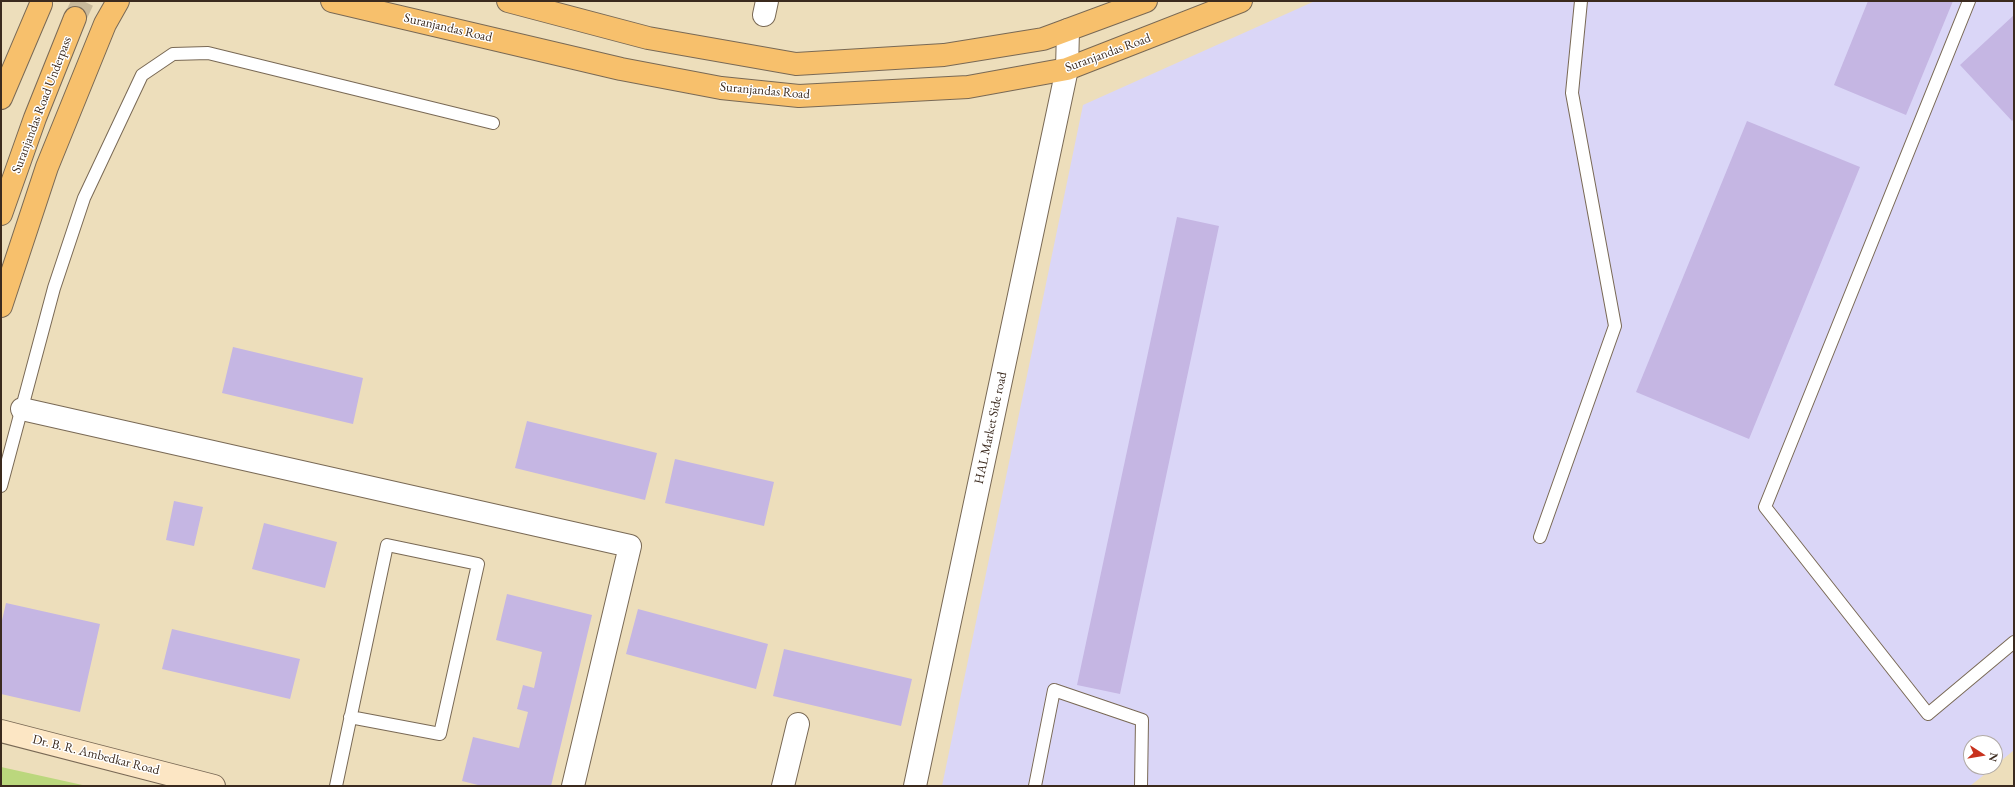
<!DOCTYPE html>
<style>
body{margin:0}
#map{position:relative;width:2015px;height:787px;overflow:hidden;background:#eddebb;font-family:"EB Garamond",serif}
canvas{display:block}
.frame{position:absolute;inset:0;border:2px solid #3b2a1e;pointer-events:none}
.north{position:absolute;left:1963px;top:735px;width:40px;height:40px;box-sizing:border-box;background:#fff;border:1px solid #b1aaa5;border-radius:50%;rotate:102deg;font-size:11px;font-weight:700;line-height:16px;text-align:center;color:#3b2a1e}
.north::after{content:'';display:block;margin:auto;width:14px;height:18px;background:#c8321e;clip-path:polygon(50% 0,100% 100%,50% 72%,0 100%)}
</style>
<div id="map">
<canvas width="2015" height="787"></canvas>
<div class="frame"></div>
<div class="north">N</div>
</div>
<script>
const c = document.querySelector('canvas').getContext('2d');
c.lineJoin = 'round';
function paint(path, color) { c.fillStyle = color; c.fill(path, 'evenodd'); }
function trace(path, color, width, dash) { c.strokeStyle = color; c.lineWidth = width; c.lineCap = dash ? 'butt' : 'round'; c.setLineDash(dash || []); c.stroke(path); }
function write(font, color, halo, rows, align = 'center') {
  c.font = font + ' "EB Garamond",serif'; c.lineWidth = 3; c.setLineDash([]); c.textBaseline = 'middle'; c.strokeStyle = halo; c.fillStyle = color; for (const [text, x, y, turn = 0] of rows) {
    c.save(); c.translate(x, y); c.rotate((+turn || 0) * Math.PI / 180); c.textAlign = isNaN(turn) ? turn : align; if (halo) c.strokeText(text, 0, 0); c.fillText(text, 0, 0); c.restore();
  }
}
paint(new Path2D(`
 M 1315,1 L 2014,1 L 2014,750 L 1995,766 L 1995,743 L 1971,743 L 1971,767 L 1994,767 L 1970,786 L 942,786 L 1083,105 Z`), '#dad6f7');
paint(new Path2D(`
 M 1,767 L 87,786 L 1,786 Z`), '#bbd77d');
paint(new Path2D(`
 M 1868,1 L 1953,1 L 1906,115 L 1834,85 Z
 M 2014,15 L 2014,119 L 2012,121 L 1960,65 Z
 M 1747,121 L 1860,167 L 1749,439 L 1636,392 Z
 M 1177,217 L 1219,226 L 1120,694 L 1077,685 Z
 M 233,347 L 363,378 L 353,424 L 222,393 Z
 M 527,421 L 657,453 L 645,500 L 515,468 Z
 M 675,459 L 774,482 L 764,526 L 665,503 Z
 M 174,501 L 203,507 L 194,546 L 166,540 Z
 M 264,523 L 337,542 L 325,588 L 252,569 Z
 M 507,594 L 592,615 L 551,786 L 482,786 L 462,781 L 473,737 L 519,748 L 528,712 L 517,709 L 523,685 L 534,688 L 542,652 L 496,640 Z
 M 6,603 L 100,624 L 80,712 L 1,694 L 1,625 Z
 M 638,609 L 768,644 L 756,689 L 626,654 Z
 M 172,629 L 300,659 L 290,699 L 162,669 Z
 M 784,649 L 912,679 L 901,726 L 773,696 Z`), '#c5b6e3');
trace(new Path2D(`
 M 75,18 L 83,1`), '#c9ba9c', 22, [22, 11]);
const lane = new Path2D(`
 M 1969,1 L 1765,507 L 1928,714 L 2014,642
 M 1,486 L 54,288 L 84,198 L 142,75 L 173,54 L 208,53 L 493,123
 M 1540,537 L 1615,326 L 1572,93 L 1581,1
 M 336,786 L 387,545 L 478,564 L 440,734 L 350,717
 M 1035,786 L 1054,690 L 1142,720 L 1141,786`);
const street = new Path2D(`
 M 764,15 L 767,1
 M 22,409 L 630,546 L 573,786
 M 783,786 L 798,724
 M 915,786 L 1067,69 L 1068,30`);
const secondary = new Path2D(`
 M 1,731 L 214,786`);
const primary = new Path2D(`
 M 332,1 L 621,69 L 721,88 L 799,96 L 968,87 L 1067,69 L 1241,1
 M 508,1 L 648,38 L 796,64 L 944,55 L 1043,39 L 1146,1
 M 1,98 L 41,4
 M 1,214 L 35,118 L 75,18
 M 1,306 L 47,167 L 105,24 L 118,1`);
trace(lane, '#796955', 14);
trace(street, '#796955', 24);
trace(secondary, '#796955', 24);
trace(primary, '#796955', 24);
trace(lane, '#fff', 12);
trace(street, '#fff', 22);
trace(secondary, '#fce6c4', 22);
trace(primary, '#f7c06c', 22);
write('13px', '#3b2a1e', '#fff', [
 ["Suranjandas Road",448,28,13],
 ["Suranjandas Road",1108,53,-20],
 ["Suranjandas Road",765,91,5],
 ["Suranjandas Road Underpass",42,105,-69],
 ["HAL Market Side road",991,428,-78],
 ["Dr. B. R. Ambedkar Road",96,755,14]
]);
</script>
